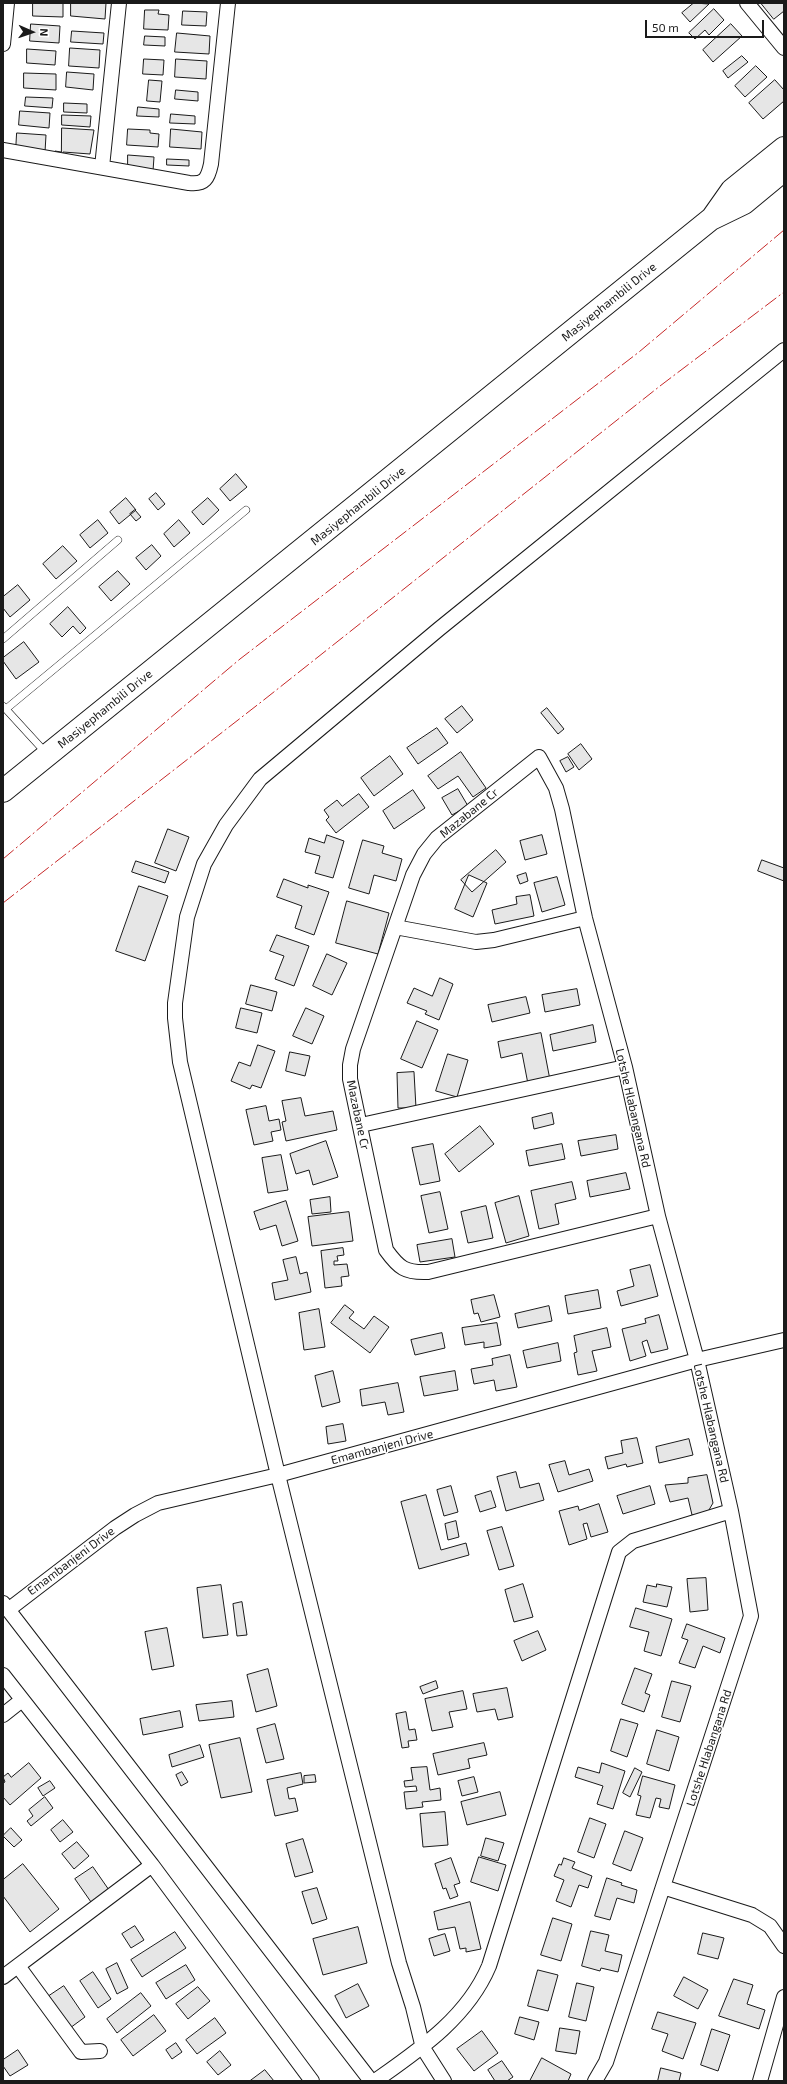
<!DOCTYPE html>
<style>
body{margin:0}
#map{position:relative;width:787px;height:2084px;overflow:hidden;background:#fff;font-family:"Exo 2",sans-serif}
canvas{display:block}
.frame{position:absolute;inset:0;border:4px solid #1a1a1a;pointer-events:none}
.north{position:absolute;left:12px;top:12px;width:40px;height:40px;-webkit-text-stroke:3px #fff;paint-order:stroke;rotate:92deg;font-size:11px;font-weight:700;line-height:16px;text-align:center;color:#1a1a1a}
.north::after{content:'';display:block;margin:auto;width:14px;height:18px;background:#1a1a1a;clip-path:polygon(50% 0,100% 100%,50% 72%,0 100%)}
.scale{position:absolute;left:645px;top:20px;width:119px;height:18px;box-sizing:border-box;border:2px solid #1a1a1a;border-top:0;padding-left:5px;font-size:12px;line-height:14px;white-space:nowrap;color:#1a1a1a;-webkit-text-stroke:3px #fff;paint-order:stroke}
</style>
<div id="map">
<canvas width="787" height="2084"></canvas>
<div class="frame"></div>
<div class="north">N</div>
<div class="scale">50 m</div>
</div>
<script>
const c = document.querySelector('canvas').getContext('2d');
c.lineJoin = 'round';
function paint(path, color) { c.fillStyle = color; c.fill(path, 'evenodd'); }
function trace(path, color, width, dash) { c.strokeStyle = color; c.lineWidth = width; c.lineCap = dash ? 'butt' : 'round'; c.setLineDash(dash || []); c.stroke(path); }
function write(font, color, halo, rows, align = 'center') {
  c.font = font + ' "Exo 2",sans-serif'; c.lineWidth = 3; c.setLineDash([]); c.textBaseline = 'middle'; c.strokeStyle = halo; c.fillStyle = color; for (const [text, x, y, turn = 0] of rows) {
    c.save(); c.translate(x, y); c.rotate((+turn || 0) * Math.PI / 180); c.textAlign = isNaN(turn) ? turn : align; if (halo) c.strokeText(text, 0, 0); c.fillText(text, 0, 0); c.restore();
  }
}
const building = new Path2D(`
 M 33,3 L 63,3 L 63,17 L 33,16 Z
 M 71,3 L 106,3 L 105,19 L 71,16 Z
 M 694,3 L 709,4 L 690,22 L 682,13 Z
 M 761,3 L 784,3 L 784,11 L 774,19 Z
 M 714,9 L 724,20 L 709,35 L 705,30 L 695,39 L 689,33 Z
 M 145,10 L 159,10 L 158,14 L 169,15 L 168,30 L 144,29 Z
 M 183,11 L 207,12 L 206,26 L 182,25 Z
 M 31,24 L 60,26 L 59,43 L 30,41 Z
 M 731,24 L 742,36 L 713,62 L 703,50 Z
 M 72,31 L 104,33 L 103,44 L 71,42 Z
 M 177,33 L 210,36 L 209,54 L 175,52 Z
 M 145,36 L 165,37 L 165,46 L 144,45 Z
 M 70,48 L 100,50 L 99,68 L 69,66 Z
 M 27,49 L 56,51 L 55,65 L 27,63 Z
 M 742,56 L 748,62 L 728,78 L 723,71 Z
 M 144,59 L 164,60 L 163,75 L 143,74 Z
 M 176,59 L 207,61 L 206,79 L 175,77 Z
 M 756,66 L 767,77 L 745,97 L 735,86 Z
 M 67,72 L 94,74 L 93,90 L 66,87 Z
 M 24,73 L 56,74 L 56,90 L 24,88 Z
 M 149,80 L 162,81 L 160,102 L 147,101 Z
 M 775,80 L 784,90 L 784,101 L 763,119 L 749,103 Z
 M 176,90 L 198,92 L 198,101 L 175,99 Z
 M 26,97 L 53,98 L 52,108 L 25,106 Z
 M 64,103 L 87,104 L 87,113 L 64,112 Z
 M 138,107 L 159,109 L 159,117 L 137,116 Z
 M 20,111 L 50,113 L 49,128 L 19,125 Z
 M 171,114 L 195,116 L 195,124 L 170,123 Z
 M 62,115 L 91,116 L 90,127 L 62,125 Z
 M 62,128 L 94,130 L 90,154 L 63,152 L 63,159 L 55,158 L 55,151 L 61,152 Z
 M 128,129 L 150,130 L 150,133 L 159,134 L 158,147 L 127,145 Z
 M 171,129 L 202,132 L 201,149 L 170,147 Z
 M 17,133 L 46,135 L 45,152 L 16,151 Z
 M 128,155 L 154,157 L 153,171 L 128,169 Z
 M 167,159 L 189,160 L 189,166 L 167,165 Z
 M 236,474 L 247,487 L 230,501 L 220,489 Z
 M 156,493 L 165,504 L 158,510 L 149,499 Z
 M 126,498 L 136,510 L 119,524 L 110,512 Z
 M 208,498 L 219,510 L 203,525 L 192,512 Z
 M 135,510 L 141,517 L 136,521 L 130,514 Z
 M 98,520 L 108,533 L 90,548 L 80,535 Z
 M 179,520 L 190,533 L 174,547 L 164,534 Z
 M 152,545 L 161,556 L 146,570 L 136,558 Z
 M 63,546 L 77,561 L 56,579 L 43,564 Z
 M 118,571 L 130,584 L 111,601 L 99,587 Z
 M 18,585 L 30,600 L 10,617 L 3,608 L 3,597 Z
 M 68,607 L 86,628 L 80,634 L 73,626 L 62,637 L 50,624 Z
 M 24,642 L 39,662 L 16,679 L 3,661 L 3,658 Z
 M 462,706 L 473,720 L 457,733 L 445,719 Z
 M 547,708 L 564,729 L 558,734 L 541,713 Z
 M 437,728 L 448,743 L 418,764 L 407,748 Z
 M 581,744 L 592,759 L 579,770 L 568,754 Z
 M 461,752 L 486,788 L 473,797 L 458,776 L 438,789 L 428,776 Z
 M 390,756 L 403,774 L 374,796 L 361,778 Z
 M 568,757 L 574,767 L 566,772 L 560,761 Z
 M 458,789 L 468,806 L 452,815 L 442,798 Z
 M 413,790 L 425,808 L 394,829 L 383,811 Z
 M 359,794 L 369,807 L 336,833 L 326,820 L 329,817 L 324,810 L 337,800 L 342,806 Z
 M 168,829 L 189,837 L 176,871 L 155,863 Z
 M 327,835 L 344,841 L 333,878 L 315,873 L 320,856 L 305,852 L 309,838 L 324,843 Z
 M 542,835 L 547,854 L 525,860 L 520,841 Z
 M 363,840 L 384,846 L 382,853 L 402,859 L 396,881 L 374,875 L 369,894 L 349,888 Z
 M 496,850 L 506,862 L 472,892 L 461,880 Z
 M 762,860 L 784,868 L 784,881 L 758,871 Z
 M 136,861 L 169,872 L 165,883 L 132,872 Z
 M 526,873 L 528,881 L 520,884 L 517,876 Z
 M 469,875 L 487,883 L 473,917 L 455,909 Z
 M 557,877 L 565,905 L 542,912 L 534,883 Z
 M 284,879 L 308,888 L 308,885 L 329,892 L 314,935 L 295,928 L 302,906 L 277,897 Z
 M 139,886 L 168,896 L 145,961 L 116,951 Z
 M 530,895 L 534,916 L 495,924 L 492,910 L 517,904 L 516,897 Z
 M 347,901 L 389,913 L 378,954 L 336,943 Z
 M 277,935 L 309,946 L 294,986 L 275,979 L 284,956 L 270,951 Z
 M 327,954 L 347,963 L 332,995 L 313,986 Z
 M 440,978 L 453,984 L 439,1020 L 425,1014 L 427,1011 L 407,1003 L 414,988 L 432,996 Z
 M 251,985 L 277,992 L 272,1011 L 246,1004 Z
 M 577,989 L 580,1005 L 545,1012 L 542,995 Z
 M 526,997 L 530,1013 L 492,1022 L 488,1005 Z
 M 241,1008 L 262,1013 L 257,1033 L 236,1028 Z
 M 306,1008 L 324,1016 L 312,1044 L 293,1036 Z
 M 417,1021 L 438,1030 L 422,1068 L 401,1059 Z
 M 593,1025 L 596,1042 L 553,1051 L 550,1035 Z
 M 541,1033 L 550,1080 L 528,1084 L 522,1053 L 501,1058 L 498,1042 Z
 M 258,1045 L 275,1051 L 261,1088 L 252,1085 L 250,1089 L 231,1081 L 239,1062 L 250,1066 Z
 M 290,1052 L 310,1056 L 305,1076 L 286,1071 Z
 M 448,1054 L 468,1060 L 457,1097 L 436,1091 Z
 M 414,1072 L 416,1108 L 398,1108 L 397,1073 Z
 M 301,1098 L 305,1116 L 333,1111 L 337,1130 L 286,1141 L 282,1122 L 286,1121 L 282,1101 Z
 M 266,1106 L 269,1121 L 279,1119 L 281,1130 L 271,1132 L 273,1141 L 254,1145 L 246,1110 Z
 M 552,1113 L 554,1124 L 534,1129 L 532,1118 Z
 M 480,1126 L 494,1144 L 459,1172 L 445,1154 Z
 M 616,1135 L 618,1149 L 581,1156 L 578,1141 Z
 M 326,1141 L 338,1177 L 313,1185 L 309,1170 L 296,1174 L 290,1154 Z
 M 433,1144 L 440,1181 L 420,1185 L 412,1148 Z
 M 562,1144 L 565,1159 L 529,1166 L 526,1151 Z
 M 281,1155 L 288,1190 L 268,1193 L 262,1158 Z
 M 626,1173 L 630,1189 L 590,1197 L 587,1181 Z
 M 572,1182 L 576,1199 L 555,1204 L 559,1224 L 539,1229 L 531,1191 Z
 M 440,1192 L 448,1229 L 429,1233 L 421,1196 Z
 M 519,1196 L 529,1236 L 506,1243 L 495,1203 Z
 M 330,1197 L 331,1212 L 312,1214 L 310,1200 Z
 M 286,1201 L 298,1241 L 282,1246 L 276,1225 L 260,1230 L 254,1212 Z
 M 486,1206 L 493,1238 L 468,1243 L 461,1212 Z
 M 349,1212 L 353,1241 L 312,1246 L 308,1217 Z
 M 452,1239 L 455,1257 L 420,1262 L 417,1245 Z
 M 343,1248 L 344,1255 L 337,1256 L 338,1261 L 334,1261 L 334,1265 L 347,1264 L 349,1276 L 341,1277 L 342,1286 L 325,1288 L 321,1251 Z
 M 296,1257 L 300,1274 L 307,1272 L 311,1292 L 275,1300 L 272,1283 L 288,1280 L 283,1260 Z
 M 650,1265 L 658,1296 L 621,1306 L 617,1291 L 634,1286 L 630,1270 Z
 M 598,1290 L 601,1308 L 568,1314 L 565,1296 Z
 M 494,1295 L 500,1317 L 481,1322 L 478,1313 L 474,1314 L 471,1300 Z
 M 345,1305 L 354,1312 L 349,1318 L 364,1329 L 374,1316 L 389,1327 L 370,1353 L 331,1323 Z
 M 549,1306 L 552,1321 L 518,1328 L 515,1314 Z
 M 319,1309 L 325,1347 L 304,1350 L 299,1313 Z
 M 659,1315 L 668,1349 L 651,1353 L 647,1340 L 642,1342 L 646,1356 L 630,1361 L 622,1329 L 646,1323 L 645,1319 Z
 M 497,1323 L 501,1345 L 484,1348 L 484,1342 L 465,1345 L 462,1328 Z
 M 607,1328 L 611,1347 L 592,1351 L 597,1371 L 578,1375 L 574,1353 L 577,1352 L 574,1336 Z
 M 442,1333 L 445,1348 L 415,1355 L 411,1340 Z
 M 558,1343 L 561,1361 L 527,1368 L 523,1351 Z
 M 510,1355 L 517,1387 L 496,1391 L 494,1380 L 474,1384 L 471,1369 L 493,1365 L 492,1359 Z
 M 333,1371 L 340,1402 L 322,1407 L 315,1376 Z
 M 455,1371 L 458,1390 L 424,1396 L 420,1377 Z
 M 398,1383 L 404,1412 L 388,1415 L 385,1402 L 362,1406 L 360,1390 Z
 M 343,1424 L 346,1441 L 328,1444 L 326,1427 Z
 M 637,1438 L 643,1463 L 627,1467 L 626,1464 L 608,1469 L 605,1457 L 623,1453 L 621,1441 Z
 M 689,1439 L 693,1455 L 659,1463 L 656,1447 Z
 M 565,1461 L 569,1475 L 589,1469 L 593,1481 L 558,1492 L 549,1465 Z
 M 516,1472 L 520,1488 L 539,1483 L 544,1500 L 506,1511 L 497,1477 Z
 M 707,1475 L 713,1503 L 706,1515 L 692,1515 L 688,1498 L 670,1502 L 665,1485 L 688,1483 L 688,1478 Z
 M 451,1486 L 458,1512 L 444,1516 L 437,1490 Z
 M 650,1486 L 655,1504 L 623,1514 L 617,1496 Z
 M 491,1491 L 496,1507 L 480,1512 L 475,1496 Z
 M 426,1495 L 441,1550 L 466,1543 L 469,1555 L 419,1569 L 401,1502 Z
 M 599,1504 L 608,1532 L 591,1537 L 587,1523 L 583,1524 L 587,1539 L 569,1545 L 559,1511 L 578,1506 L 579,1510 Z
 M 456,1521 L 459,1537 L 448,1540 L 445,1524 Z
 M 502,1527 L 514,1566 L 499,1570 L 487,1531 Z
 M 706,1578 L 708,1610 L 690,1612 L 687,1579 Z
 M 523,1584 L 533,1617 L 514,1622 L 505,1590 Z
 M 657,1584 L 672,1587 L 667,1607 L 643,1602 L 647,1585 L 656,1587 Z
 M 221,1585 L 228,1635 L 203,1638 L 197,1588 Z
 M 242,1602 L 247,1635 L 237,1636 L 233,1604 Z
 M 636,1608 L 672,1619 L 661,1656 L 644,1651 L 649,1632 L 630,1627 Z
 M 687,1624 L 725,1638 L 720,1653 L 703,1646 L 695,1668 L 679,1663 L 688,1640 L 682,1638 Z
 M 167,1628 L 174,1666 L 152,1670 L 145,1632 Z
 M 538,1631 L 546,1650 L 522,1661 L 514,1641 Z
 M 635,1668 L 652,1674 L 645,1693 L 650,1695 L 644,1712 L 622,1704 Z
 M 268,1669 L 277,1706 L 256,1712 L 247,1675 Z
 M 436,1681 L 438,1688 L 423,1694 L 420,1687 Z
 M 672,1681 L 691,1686 L 680,1722 L 662,1717 Z
 M 507,1688 L 513,1717 L 498,1720 L 495,1709 L 477,1712 L 473,1694 Z
 M 463,1691 L 467,1709 L 449,1712 L 453,1727 L 432,1731 L 425,1699 Z
 M 232,1701 L 234,1717 L 199,1721 L 196,1705 Z
 M 180,1711 L 183,1727 L 143,1735 L 140,1719 Z
 M 406,1712 L 409,1730 L 415,1729 L 417,1740 L 408,1741 L 409,1747 L 402,1748 L 396,1714 Z
 M 621,1719 L 638,1724 L 627,1757 L 611,1751 Z
 M 275,1724 L 284,1759 L 266,1763 L 257,1729 Z
 M 657,1730 L 679,1737 L 669,1771 L 647,1764 Z
 M 240,1738 L 252,1792 L 221,1798 L 209,1745 Z
 M 484,1743 L 487,1755 L 468,1759 L 470,1768 L 438,1775 L 433,1754 Z
 M 200,1745 L 204,1757 L 172,1767 L 169,1755 Z
 M 29,1763 L 41,1778 L 10,1805 L 3,1797 L 3,1783 L 5,1782 L 3,1777 L 8,1773 L 11,1777 Z
 M 602,1763 L 625,1771 L 613,1809 L 597,1804 L 603,1786 L 575,1777 L 578,1767 L 599,1773 Z
 M 427,1767 L 430,1790 L 440,1788 L 441,1800 L 422,1802 L 423,1807 L 406,1809 L 404,1792 L 417,1791 L 416,1786 L 405,1787 L 404,1781 L 413,1780 L 411,1768 Z
 M 635,1768 L 642,1772 L 630,1797 L 623,1793 Z
 M 182,1772 L 188,1782 L 181,1786 L 176,1775 Z
 M 301,1773 L 303,1784 L 287,1788 L 289,1799 L 295,1798 L 298,1811 L 275,1816 L 267,1780 Z
 M 315,1775 L 316,1782 L 304,1783 L 304,1776 Z
 M 643,1776 L 675,1785 L 669,1809 L 659,1807 L 661,1799 L 656,1798 L 650,1818 L 636,1815 L 641,1796 L 638,1795 Z
 M 474,1777 L 478,1792 L 462,1796 L 458,1781 Z
 M 50,1781 L 55,1788 L 43,1796 L 38,1788 Z
 M 500,1792 L 506,1815 L 467,1825 L 461,1802 Z
 M 45,1797 L 53,1808 L 31,1826 L 27,1821 L 33,1816 L 29,1810 Z
 M 445,1812 L 448,1845 L 423,1847 L 420,1814 Z
 M 590,1818 L 606,1824 L 594,1858 L 578,1852 Z
 M 63,1820 L 73,1832 L 60,1842 L 51,1830 Z
 M 11,1828 L 22,1840 L 14,1847 L 3,1836 Z
 M 625,1831 L 643,1838 L 631,1871 L 613,1864 Z
 M 486,1838 L 504,1843 L 498,1861 L 481,1856 Z
 M 303,1839 L 313,1872 L 295,1877 L 286,1844 Z
 M 77,1842 L 89,1856 L 74,1869 L 62,1854 Z
 M 479,1857 L 506,1865 L 498,1891 L 471,1882 Z
 M 451,1858 L 460,1883 L 454,1885 L 458,1896 L 450,1899 L 446,1888 L 443,1889 L 435,1864 Z
 M 564,1858 L 575,1862 L 572,1868 L 592,1876 L 588,1888 L 579,1885 L 571,1907 L 556,1901 L 564,1880 L 554,1876 L 559,1864 L 561,1865 Z
 M 23,1864 L 59,1909 L 30,1932 L 3,1896 L 3,1880 Z
 M 93,1867 L 109,1890 L 91,1902 L 75,1879 Z
 M 607,1878 L 622,1883 L 621,1885 L 637,1890 L 634,1903 L 617,1898 L 610,1920 L 595,1916 Z
 M 317,1888 L 327,1919 L 312,1924 L 302,1892 Z
 M 470,1902 L 481,1949 L 466,1952 L 466,1948 L 460,1949 L 455,1927 L 438,1930 L 434,1912 Z
 M 553,1918 L 572,1924 L 561,1961 L 541,1955 Z
 M 135,1926 L 144,1940 L 131,1948 L 122,1934 Z
 M 358,1927 L 367,1963 L 323,1975 L 313,1939 Z
 M 591,1931 L 609,1935 L 605,1951 L 622,1955 L 618,1972 L 601,1968 L 600,1971 L 582,1966 Z
 M 175,1932 L 186,1948 L 142,1977 L 131,1960 Z
 M 703,1933 L 724,1938 L 718,1959 L 698,1954 Z
 M 445,1934 L 450,1951 L 434,1956 L 429,1939 Z
 M 117,1963 L 128,1988 L 117,1994 L 106,1969 Z
 M 186,1965 L 195,1980 L 166,1999 L 156,1983 Z
 M 538,1970 L 558,1975 L 548,2011 L 528,2006 Z
 M 93,1972 L 111,1999 L 98,2008 L 80,1981 Z
 M 684,1977 L 708,1990 L 698,2009 L 674,1996 Z
 M 734,1979 L 753,1985 L 747,2004 L 765,2010 L 759,2029 L 719,2016 Z
 M 577,1983 L 594,1987 L 586,2021 L 569,2017 Z
 M 358,1984 L 369,2006 L 346,2018 L 335,1996 Z
 M 64,1986 L 85,2017 L 70,2028 L 49,1996 Z
 M 198,1987 L 210,2001 L 188,2019 L 176,2004 Z
 M 141,1993 L 151,2006 L 117,2033 L 107,2019 Z
 M 658,2012 L 696,2023 L 683,2059 L 662,2051 L 668,2034 L 652,2029 Z
 M 154,2015 L 166,2031 L 133,2056 L 121,2040 Z
 M 520,2017 L 539,2022 L 534,2040 L 515,2034 Z
 M 215,2018 L 226,2033 L 197,2054 L 186,2040 Z
 M 560,2028 L 580,2031 L 576,2054 L 556,2051 Z
 M 712,2029 L 730,2035 L 718,2071 L 701,2065 Z
 M 482,2031 L 498,2053 L 474,2071 L 457,2049 Z
 M 176,2043 L 182,2052 L 172,2059 L 166,2050 Z
 M 18,2050 L 28,2065 L 10,2076 L 3,2066 L 3,2060 Z
 M 220,2051 L 231,2065 L 218,2075 L 207,2062 Z
 M 542,2058 L 571,2074 L 568,2081 L 530,2081 Z
 M 502,2061 L 513,2077 L 507,2081 L 495,2081 L 488,2070 Z
 M 661,2068 L 681,2073 L 679,2081 L 658,2081 Z
 M 265,2070 L 274,2081 L 250,2081 Z`);
paint(building, '#e6e6e6');
trace(building, '#1a1a1a', 1);
const service = new Path2D(`
 M 3,639 L 118,540
 M 3,706 L 46,753
 M 6,709 L 246,510`);
const minor = new Path2D(`
 M 747,3 L 784,48
 M 3,44 L 7,3
 M 3,150 L 189,183 C 205,185 208,178 211,164 L 228,3
 M 102,167 L 119,3
 M 395,927 L 476,942 L 494,940 L 585,918
 M 361,1125 L 625,1067
 M 3,1603 L 371,2081
 M 8,1610 L 115,1528 L 135,1515 L 158,1503 L 278,1475 L 697,1360 L 784,1340
 M 3,1675 L 152,1865 L 312,2081
 M 3,1715 L 22,1700
 M 663,1887 L 752,1915 L 770,1926 L 784,1946
 M 18,1966 L 81,2052 L 100,2051
 M 3,1977 L 152,1865
 M 375,2081 C 419,2050 467,2018 489,1966 L 619,1552 L 633,1541 L 731,1511
 M 444,2081 L 423,2048 L 413,2007 L 399,1963 L 278,1475 L 180,1062 L 175,1018 L 175,1003 L 187,917 L 204,864 L 226,825 L 260,779 L 439,629 L 784,350
 M 595,2081 L 606,2062 L 751,1616 L 731,1511 L 697,1360 L 658,1216 L 625,1067 L 585,918 L 562,809 L 556,788 L 539,757 L 437,838 L 424,854 L 413,875 L 353,1049 L 350,1065 L 350,1079 L 386,1250 C 399,1268 405,1273 428,1272 L 658,1216
 M 760,2081 L 784,1997`);
const primary = new Path2D(`
 M 713,217 L 732,190 L 784,148
 M 3,791 L 711,219 L 744,203 L 784,170`);
trace(service, '#1a1a1a', 8);
trace(minor, '#1a1a1a', 16);
trace(primary, '#1a1a1a', 24);
trace(service, '#fff', 7);
trace(minor, '#fff', 14);
trace(primary, '#fff', 22);
trace(new Path2D(`
 M 3,859 L 240,659 L 639,352 L 784,230
 M 3,903 L 265,699 L 660,386 L 784,292`), '#c62828', 1, [14, 3, 2, 3]);
write('12px', '#1a1a1a', '#fff', [
 ["Masiyephambili Drive",609,302,-39],
 ["Masiyephambili Drive",358,506,-39],
 ["Masiyephambili Drive",105,709,-39],
 ["Mazabane Cr",469,813,-39],
 ["Lotshe Hlabangana Rd",633,1108,77],
 ["Mazabane Cr",358,1115,78],
 ["Lotshe Hlabangana Rd",711,1423,77],
 ["Emambanjeni Drive",382,1447,-15],
 ["Emambanjeni Drive",71,1561,-37],
 ["Lotshe Hlabangana Rd",709,1748,-72]
]);
</script>
